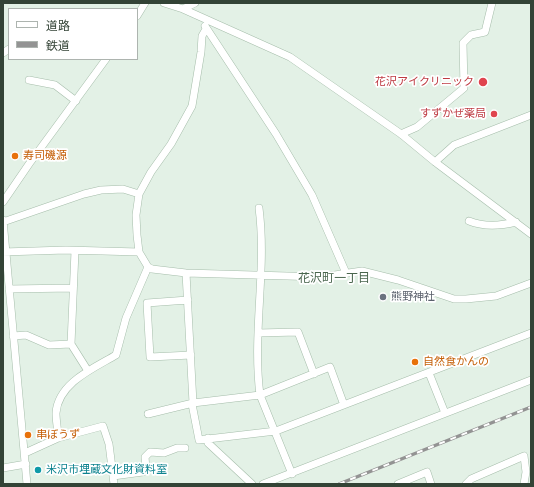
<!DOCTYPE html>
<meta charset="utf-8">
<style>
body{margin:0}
#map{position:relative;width:534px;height:487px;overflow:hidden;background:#e3f1e6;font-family:"PT Sans Narrow","Noto Sans JP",sans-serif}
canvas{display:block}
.frame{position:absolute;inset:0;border:4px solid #334336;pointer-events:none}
.legend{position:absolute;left:8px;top:8px;width:130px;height:52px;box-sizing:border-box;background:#fff;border:1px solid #adb4af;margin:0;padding:5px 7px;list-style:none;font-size:12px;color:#334336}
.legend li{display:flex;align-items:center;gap:8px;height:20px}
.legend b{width:20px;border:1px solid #adb4af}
</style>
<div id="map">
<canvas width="534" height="487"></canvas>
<div class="frame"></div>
<ul class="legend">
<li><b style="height:5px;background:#fff"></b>道路</li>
<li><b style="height:5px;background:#939393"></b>鉄道</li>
</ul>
</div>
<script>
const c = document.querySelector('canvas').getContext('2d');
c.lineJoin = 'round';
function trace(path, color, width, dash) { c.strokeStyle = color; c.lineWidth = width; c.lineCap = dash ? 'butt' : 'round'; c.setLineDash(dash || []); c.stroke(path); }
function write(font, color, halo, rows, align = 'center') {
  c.font = font + ' "PT Sans Narrow","Noto Sans JP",sans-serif'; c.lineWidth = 3.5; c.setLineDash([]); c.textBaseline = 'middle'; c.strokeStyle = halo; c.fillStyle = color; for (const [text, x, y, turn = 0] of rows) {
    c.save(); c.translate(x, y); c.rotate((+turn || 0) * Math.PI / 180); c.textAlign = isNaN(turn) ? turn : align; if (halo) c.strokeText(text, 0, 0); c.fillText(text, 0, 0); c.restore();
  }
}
const minor = new Path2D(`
 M 164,3 L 183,9 L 290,57 L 401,134 L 435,162 L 531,234
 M 183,9 L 195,3
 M 137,16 L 145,3
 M 205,26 L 276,134 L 312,195 L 346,273
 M 206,29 L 202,36 L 201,52 L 192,106 L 171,144 L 151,172 L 139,194 L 136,215 L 137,235 L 139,252 L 148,267 L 152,269 L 186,273 L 321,277 L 362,271 L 398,280 L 454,299 L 466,299 L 496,296 L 531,283
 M 3,53 L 9,49
 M 29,80 L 55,85 L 76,101
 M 401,134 L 417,127 L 464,88 L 463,43 L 471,35 L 485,32 L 492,3
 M 435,162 L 454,145 L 531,115
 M 3,202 L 29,164 L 106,59
 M 259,208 C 267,270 252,333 260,395 L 292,474
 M 3,220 L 27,484
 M 469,221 C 484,227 500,226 516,222
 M 3,222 L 84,194 L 101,190 L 123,189 L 139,194
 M 75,251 L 71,344 L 88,371
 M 3,252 L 66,250 L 139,252
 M 186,273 L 193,403
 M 9,289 L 73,288
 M 188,300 L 147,303 L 150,357 L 191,355
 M 258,333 L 298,332 L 314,374
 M 13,336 L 26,335 L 49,345 L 71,344
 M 429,373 L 445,413
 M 192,404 L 199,440 L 276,431 L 531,333
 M 148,414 L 193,403 L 260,395 L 330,367 L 344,405
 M 58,438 C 58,430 56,421 56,413 C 58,383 94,368 116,355 L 126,318 L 148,267
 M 208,438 L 208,443 L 252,484
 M 25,453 L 58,438 L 103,426 L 109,444 L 114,484
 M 3,468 L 26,464
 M 113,476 L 143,472 L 146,468 L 145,457 L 150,452 L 164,453 L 177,448 L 185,448
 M 263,484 L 531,380
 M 398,484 L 427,472 L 431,484
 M 466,484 L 471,479 L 524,456 L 526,472 L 524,484`);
trace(minor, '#a5bdaa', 8);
trace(minor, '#fff', 7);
const rail = new Path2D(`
 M 339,484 L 531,407`);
trace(rail, '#939393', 3.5);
trace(rail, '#fff', 2, [6]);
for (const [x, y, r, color] of [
 [483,82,5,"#e0444e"],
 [494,114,4,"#e0444e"],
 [15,156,4,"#e8710a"],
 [383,297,4,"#6b7280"],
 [415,362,4,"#e8710a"],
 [28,435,4,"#e8710a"],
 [38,470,4,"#0f9aa8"]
]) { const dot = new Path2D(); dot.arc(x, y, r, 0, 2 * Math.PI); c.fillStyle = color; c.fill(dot); trace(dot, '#fff', 1.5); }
write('11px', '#be3a42', '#fff', [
 ["花沢アイクリニック",474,82],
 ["すずかぜ薬局",486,114]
], 'right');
write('11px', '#c56008', '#fff', [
 ["寿司磯源",23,156],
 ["自然食かんの",423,362],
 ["串ぼうず",36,435]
], 'left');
write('11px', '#5b616d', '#fff', [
 ["熊野神社",391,297]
], 'left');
write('11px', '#0d838f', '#fff', [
 ["米沢市埋蔵文化財資料室",46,470]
], 'left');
write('12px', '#4a664e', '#fff', [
 ["花沢町一丁目",334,279]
]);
</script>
